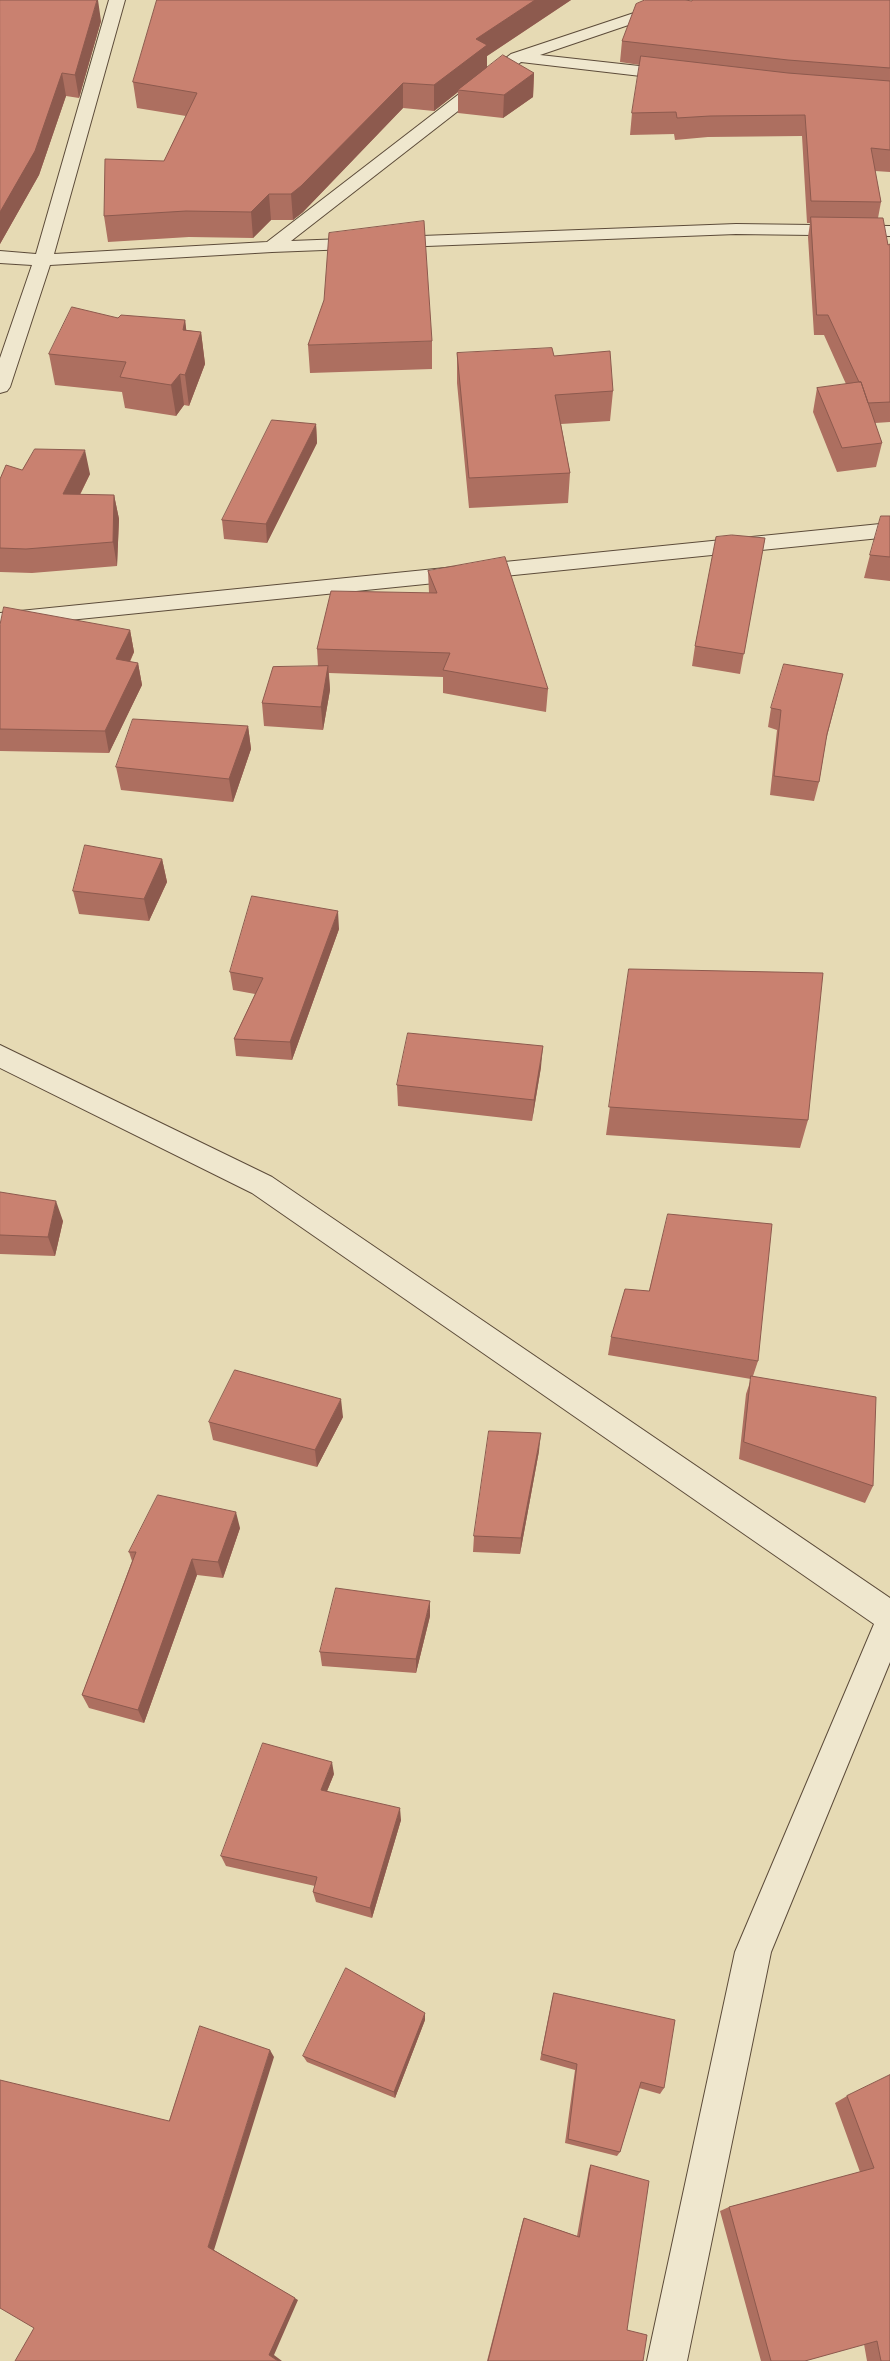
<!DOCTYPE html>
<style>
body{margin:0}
canvas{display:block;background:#e6dab4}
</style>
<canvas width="890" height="2361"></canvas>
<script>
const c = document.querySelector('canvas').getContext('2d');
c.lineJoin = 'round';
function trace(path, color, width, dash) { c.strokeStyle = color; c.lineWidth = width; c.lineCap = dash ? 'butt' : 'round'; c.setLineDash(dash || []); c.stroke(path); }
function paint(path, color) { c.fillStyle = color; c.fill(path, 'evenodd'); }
const street = new Path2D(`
 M 109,0 L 125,0 L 54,254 L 267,242 L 511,54 L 640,11 L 659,0 L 678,0 L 652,17 L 540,55 L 675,70 L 681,71 L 683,75 L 681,79 L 675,80 L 521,62 L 291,241 L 736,224 L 890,226 L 890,236 L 736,234 L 272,252 L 50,265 L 10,387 L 7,391 L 0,393 L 0,358 L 32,265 L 0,263 L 0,251 L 36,254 Z
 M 890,523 L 890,537 L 0,627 L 0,613 Z
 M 0,1045 L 272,1177 L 890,1598 L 890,1662 L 771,1952 L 687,2361 L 647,2361 L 735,1952 L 874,1624 L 252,1193 L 0,1068 Z`);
trace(street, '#5d4c3a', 2);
paint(street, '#efe7ce');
paint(new Path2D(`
 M 0,0 L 101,21 L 79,98 L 66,96 L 39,175 L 0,244 Z
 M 157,0 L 571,0 L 487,56 L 487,68 L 534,73 L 533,97 L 503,118 L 458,113 L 458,92 L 434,111 L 403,108 L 303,212 L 293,220 L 271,220 L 253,238 L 189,237 L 108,242 L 104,216 L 164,161 L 186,116 L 137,108 L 133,82 Z
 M 890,0 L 890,172 L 875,171 L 881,202 L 878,218 L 888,245 L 890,244 L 890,422 L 875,423 L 882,443 L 876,467 L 837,472 L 813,412 L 817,388 L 846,384 L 824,335 L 814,335 L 808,237 L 810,223 L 807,223 L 802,136 L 708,137 L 675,140 L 674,134 L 630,135 L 632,113 L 640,65 L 620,62 L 622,41 L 692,1 Z
 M 118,318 L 185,320 L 186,330 L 201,332 L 205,364 L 189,406 L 184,405 L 176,416 L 125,408 L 122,392 L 55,385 L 49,354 Z
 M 432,341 L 432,369 L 310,373 L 308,345 Z
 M 457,353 L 554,356 L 613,391 L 610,421 L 561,424 L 570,473 L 568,503 L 469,508 L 457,383 Z
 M 316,424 L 317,443 L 267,543 L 224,539 L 222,520 Z
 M 22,470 L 90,474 L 80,495 L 114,495 L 119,519 L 117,566 L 32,573 L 0,572 L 0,479 Z
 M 890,516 L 890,581 L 864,578 L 870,555 Z
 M 765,538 L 740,674 L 692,666 L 695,646 Z
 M 428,571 L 548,689 L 546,712 L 443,693 L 443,677 L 329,673 L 330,690 L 323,730 L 264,726 L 262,703 L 318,666 L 317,649 L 429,593 Z
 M 0,625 L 130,630 L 134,652 L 130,662 L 138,663 L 142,685 L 109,753 L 0,751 Z
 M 838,694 L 826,740 L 819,782 L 814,801 L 770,795 L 777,730 L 768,727 L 771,708 Z
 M 248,726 L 251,749 L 233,802 L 121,790 L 116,767 Z
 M 162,859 L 167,882 L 149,921 L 79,914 L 73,891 Z
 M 339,929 L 292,1060 L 236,1056 L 234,1039 L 255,994 L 233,990 L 230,972 Z
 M 629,969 L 808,1120 L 800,1148 L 606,1135 Z
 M 541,1067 L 532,1121 L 398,1106 L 397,1085 Z
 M 0,1192 L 63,1221 L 55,1256 L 0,1254 Z
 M 611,1337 L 758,1361 L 753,1376 L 873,1486 L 865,1503 L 739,1459 L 746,1394 L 751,1379 L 608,1355 Z
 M 343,1417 L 317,1467 L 213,1440 L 209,1422 Z
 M 539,1451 L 520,1554 L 473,1552 L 474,1536 Z
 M 240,1528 L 223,1578 L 197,1575 L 144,1723 L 89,1708 L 82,1695 L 132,1561 L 129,1552 Z
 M 430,1616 L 416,1673 L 322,1666 L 320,1652 Z
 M 334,1774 L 327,1791 L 401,1820 L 372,1918 L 316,1902 L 313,1892 L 315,1886 L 226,1866 L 221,1856 Z
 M 554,1993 L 664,2088 L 660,2094 L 639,2088 L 620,2152 L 617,2156 L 565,2143 L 575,2070 L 540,2060 L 552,2000 Z
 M 425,2020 L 395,2098 L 307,2062 L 303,2056 Z
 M 890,2075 L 890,2361 L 867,2361 L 864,2344 L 805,2361 L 761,2361 L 720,2211 L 729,2207 L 860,2172 L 835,2103 L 847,2096 Z
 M 591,2165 L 627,2330 L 643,2361 L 487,2361 L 523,2220 L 524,2218 L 577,2236 L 589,2169 Z`), '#ad6f60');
paint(new Path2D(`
 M 97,0 L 98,0 L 101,21 L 79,98 L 75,75 Z
 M 535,0 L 571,0 L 487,56 L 487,70 L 458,90 L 458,92 L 434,111 L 434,85 L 476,39 Z
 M 62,73 L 66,96 L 39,175 L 0,244 L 0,212 Z
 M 534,73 L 533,97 L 503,118 L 504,95 Z
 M 403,83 L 403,108 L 303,212 L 293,220 L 291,194 Z
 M 269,194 L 271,220 L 253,238 L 251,212 Z
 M 185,320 L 189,351 L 183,330 Z
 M 201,332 L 205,364 L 189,406 L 185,375 Z
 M 180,374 L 184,405 L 176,416 L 171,385 Z
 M 316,424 L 317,443 L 267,543 L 266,524 Z
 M 85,450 L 90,474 L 68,518 L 63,494 Z
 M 114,495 L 119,519 L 117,566 L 113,542 Z
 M 130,630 L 134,652 L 120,681 L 116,659 Z
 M 138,663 L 142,685 L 109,753 L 105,731 Z
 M 328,666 L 330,690 L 323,730 L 321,707 Z
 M 248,726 L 251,749 L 233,802 L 229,779 Z
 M 162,859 L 167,882 L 149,921 L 144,899 Z
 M 338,911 L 339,929 L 292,1060 L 290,1042 Z
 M 543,1046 L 541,1067 L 532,1121 L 534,1100 Z
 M 56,1201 L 63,1221 L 55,1256 L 48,1237 Z
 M 341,1399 L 343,1417 L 317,1467 L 315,1450 Z
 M 541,1433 L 539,1451 L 520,1554 L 521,1538 Z
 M 236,1512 L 240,1528 L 223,1578 L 218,1562 Z
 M 192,1559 L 197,1575 L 144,1723 L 138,1710 Z
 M 430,1601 L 430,1616 L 416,1673 L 416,1659 Z
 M 332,1762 L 334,1774 L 323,1801 L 321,1790 Z
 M 400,1808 L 401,1820 L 372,1918 L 370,1908 Z
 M 425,2013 L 425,2020 L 395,2098 L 394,2092 Z
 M 270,2050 L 274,2057 L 214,2250 L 298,2300 L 274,2355 L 282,2361 L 278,2361 L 269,2355 L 208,2247 Z`), '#8d5a4e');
const building = new Path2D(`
 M 0,0 L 97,0 L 75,75 L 62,73 L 35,151 L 0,212 Z
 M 157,0 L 535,0 L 476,39 L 487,45 L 434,85 L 403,83 L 301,186 L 291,194 L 269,194 L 251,212 L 186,211 L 104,216 L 105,159 L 164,161 L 197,93 L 133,82 Z
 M 645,0 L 685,0 L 692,1 L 692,0 L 890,0 L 890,68 L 788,60 L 622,41 L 636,4 Z
 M 503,55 L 534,73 L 504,95 L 458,90 Z
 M 641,56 L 788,73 L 890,81 L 890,150 L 871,148 L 881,202 L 811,201 L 805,115 L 710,116 L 677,118 L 676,112 L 632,113 Z
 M 811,217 L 883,218 L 888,245 L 890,244 L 890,402 L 868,403 L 861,382 L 859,382 L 828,315 L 817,315 Z
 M 424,221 L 432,341 L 308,345 L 324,300 L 329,233 Z
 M 72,307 L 118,318 L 121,315 L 185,320 L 183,330 L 201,332 L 185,375 L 180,374 L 171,385 L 120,377 L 126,362 L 49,354 Z
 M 552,348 L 554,356 L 610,351 L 613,391 L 555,395 L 570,473 L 469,478 L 457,353 Z
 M 861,382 L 882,443 L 842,448 L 817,388 Z
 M 272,420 L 316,424 L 266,524 L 222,520 Z
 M 35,449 L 85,450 L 63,494 L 114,495 L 113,542 L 26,549 L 0,548 L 0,479 L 6,465 L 22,470 Z
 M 881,516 L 890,516 L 890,557 L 870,555 Z
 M 732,535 L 765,538 L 744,654 L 695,646 L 716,537 Z
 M 505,557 L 548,689 L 443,670 L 450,653 L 317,649 L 331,591 L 437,593 L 428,571 Z
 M 4,607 L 130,630 L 116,659 L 138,663 L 105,731 L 0,729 L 0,625 Z
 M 784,664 L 843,674 L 827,734 L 819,782 L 774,776 L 781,710 L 771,708 Z
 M 328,666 L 321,707 L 262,703 L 273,667 Z
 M 133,719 L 248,726 L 229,779 L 116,767 Z
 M 85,845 L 162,859 L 144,899 L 73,891 Z
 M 252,896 L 338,911 L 290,1042 L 234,1039 L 263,978 L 230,972 Z
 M 629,969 L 823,973 L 808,1120 L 609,1107 Z
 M 408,1033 L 543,1046 L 534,1100 L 397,1085 Z
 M 0,1192 L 56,1201 L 48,1237 L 0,1235 Z
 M 668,1214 L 772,1224 L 758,1361 L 611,1337 L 625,1289 L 649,1291 Z
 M 235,1370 L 341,1399 L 315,1450 L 209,1422 Z
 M 751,1376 L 876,1397 L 873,1486 L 744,1442 Z
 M 489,1431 L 541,1433 L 521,1538 L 474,1536 Z
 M 158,1495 L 236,1512 L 218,1562 L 192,1559 L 138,1710 L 82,1695 L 136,1552 L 129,1552 Z
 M 336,1588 L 430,1601 L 416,1659 L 320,1652 Z
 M 263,1743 L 332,1762 L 321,1790 L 400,1808 L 370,1908 L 313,1892 L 317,1877 L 221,1856 Z
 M 346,1968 L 425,2013 L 394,2092 L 303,2056 Z
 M 554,1993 L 675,2020 L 664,2088 L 641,2082 L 620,2152 L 568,2139 L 577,2064 L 542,2054 Z
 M 200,2026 L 270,2050 L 208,2247 L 295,2298 L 269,2355 L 278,2361 L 15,2361 L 34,2328 L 0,2308 L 0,2080 L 169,2121 Z
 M 890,2075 L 890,2361 L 881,2361 L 877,2341 L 805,2361 L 771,2361 L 729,2207 L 874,2168 L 847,2096 Z
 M 591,2165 L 649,2181 L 627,2330 L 647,2335 L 643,2361 L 488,2361 L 524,2218 L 579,2237 Z`);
paint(building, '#c98170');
trace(building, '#8d5a4e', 1);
</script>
